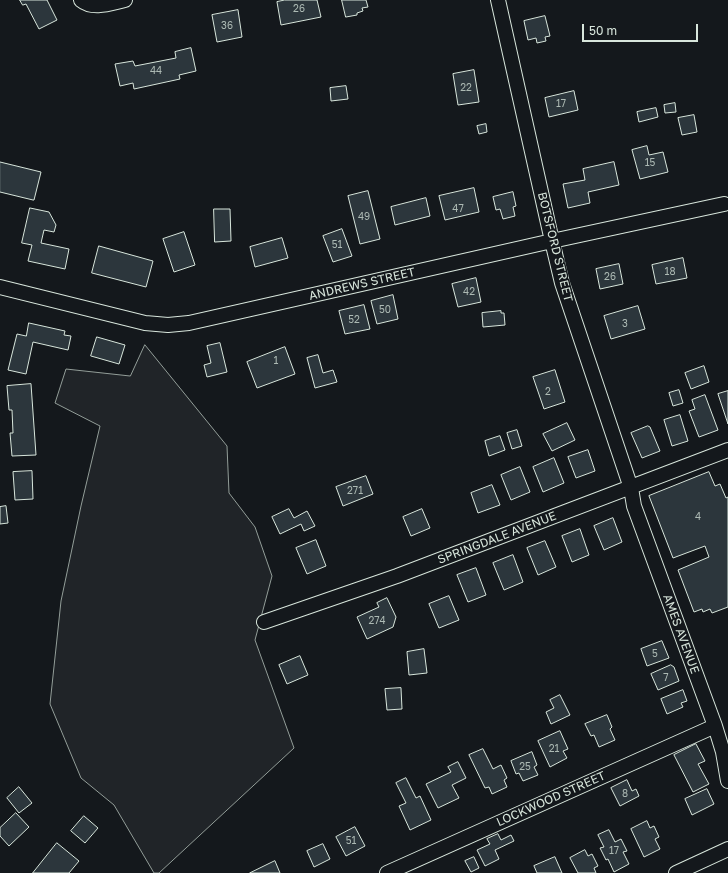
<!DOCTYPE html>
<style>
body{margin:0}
#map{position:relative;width:728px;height:873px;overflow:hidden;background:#14181c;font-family:"Golos Text",sans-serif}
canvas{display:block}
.scale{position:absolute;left:582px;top:24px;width:116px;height:18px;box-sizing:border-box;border:2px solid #d8e6dc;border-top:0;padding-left:5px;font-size:12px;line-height:14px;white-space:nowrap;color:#d8e6dc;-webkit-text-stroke:3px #14181c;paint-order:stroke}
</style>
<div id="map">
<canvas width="728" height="873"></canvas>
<div class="scale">50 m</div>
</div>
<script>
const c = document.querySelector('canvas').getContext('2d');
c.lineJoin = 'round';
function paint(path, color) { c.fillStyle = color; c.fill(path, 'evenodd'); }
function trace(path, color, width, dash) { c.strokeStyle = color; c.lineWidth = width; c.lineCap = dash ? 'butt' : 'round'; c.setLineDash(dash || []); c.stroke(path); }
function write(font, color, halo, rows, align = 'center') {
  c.font = font + ' "Golos Text",sans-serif'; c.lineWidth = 3; c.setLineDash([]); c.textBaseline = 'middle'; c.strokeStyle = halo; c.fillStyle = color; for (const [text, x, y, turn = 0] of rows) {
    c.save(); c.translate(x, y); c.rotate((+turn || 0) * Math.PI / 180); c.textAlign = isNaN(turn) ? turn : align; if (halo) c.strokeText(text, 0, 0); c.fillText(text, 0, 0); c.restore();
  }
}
const green = new Path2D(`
 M 145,345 L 227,446 L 229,493 L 255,527 L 272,576 L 255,640 L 294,748 L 159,873 L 154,873 L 114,805 L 81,778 L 50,704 L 61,601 L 81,506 L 100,426 L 55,403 L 66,369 L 130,376 Z`);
paint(green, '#202428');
trace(green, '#939e99', 1);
const building = new Path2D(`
 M 20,0 L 47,0 L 57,20 L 39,29 L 26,4 L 23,5 Z
 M 285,0 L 317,0 L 321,17 L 281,25 L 277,2 Z
 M 342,0 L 366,0 L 368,7 L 362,8 L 363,11 L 357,13 L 357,15 L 346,17 Z
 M 238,10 L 242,37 L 217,42 L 212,15 Z
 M 545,16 L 550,36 L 545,37 L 546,41 L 537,43 L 536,38 L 528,40 L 524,21 Z
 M 191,48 L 196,71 L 179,75 L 180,79 L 134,89 L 133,83 L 120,86 L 115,64 L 133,61 L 135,66 L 176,58 L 175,52 Z
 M 474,70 L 479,102 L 458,105 L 453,74 Z
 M 346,86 L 348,99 L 331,101 L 330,88 Z
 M 574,91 L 578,110 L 549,117 L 545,98 Z
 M 675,103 L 676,112 L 665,113 L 664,105 Z
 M 656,108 L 658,117 L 639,122 L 637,112 Z
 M 694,115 L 697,132 L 682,135 L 678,118 Z
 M 486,124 L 487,132 L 479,134 L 477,126 Z
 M 647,146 L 649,155 L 663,152 L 668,172 L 640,179 L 632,150 Z
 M 0,162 L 41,172 L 34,200 L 33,200 L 0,192 Z
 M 614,162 L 619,185 L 588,192 L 590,203 L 568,208 L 563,184 L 585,180 L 583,169 Z
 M 474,188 L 479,212 L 445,220 L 439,196 Z
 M 368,191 L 380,239 L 360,244 L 348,196 Z
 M 513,192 L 516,206 L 513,207 L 515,216 L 503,219 L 500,209 L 496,210 L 493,197 Z
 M 426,198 L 430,216 L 395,225 L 391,207 Z
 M 30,208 L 49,212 L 56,225 L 54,232 L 44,230 L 41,243 L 69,249 L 65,269 L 28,261 L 32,245 L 22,243 Z
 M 214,209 L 230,209 L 231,241 L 215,242 Z
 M 342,229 L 352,256 L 333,262 L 323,236 Z
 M 184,232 L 195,265 L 174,272 L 163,239 Z
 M 282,238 L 288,258 L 255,267 L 250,247 Z
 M 99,246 L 153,261 L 146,287 L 92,273 Z
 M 683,258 L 687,278 L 656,284 L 652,265 Z
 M 619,264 L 623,284 L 600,289 L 596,269 Z
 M 476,278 L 481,302 L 458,307 L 452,284 Z
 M 393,295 L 398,319 L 377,324 L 371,301 Z
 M 364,305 L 370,329 L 345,334 L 339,311 Z
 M 638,306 L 645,329 L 611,339 L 604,316 Z
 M 501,311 L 501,313 L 504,313 L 505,325 L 483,327 L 482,313 Z
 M 29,323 L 65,331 L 64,335 L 71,336 L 68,350 L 33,342 L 26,374 L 8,370 L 17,334 L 26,336 Z
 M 97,337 L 125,345 L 119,364 L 91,356 Z
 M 220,343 L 227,372 L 207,377 L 204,365 L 211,363 L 207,346 Z
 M 285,347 L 295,374 L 257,388 L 247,362 Z
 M 318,355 L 323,373 L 333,370 L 337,382 L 315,388 L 307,358 Z
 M 704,366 L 709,382 L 691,389 L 685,373 Z
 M 555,370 L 565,402 L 544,409 L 533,377 Z
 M 31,384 L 36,455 L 12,456 L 10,433 L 13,433 L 12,410 L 9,410 L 7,386 Z
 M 679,390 L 683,403 L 673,406 L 669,393 Z
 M 728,391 L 728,424 L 718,394 Z
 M 705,395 L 718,430 L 699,437 L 689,411 L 695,409 L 692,400 Z
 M 680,415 L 688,441 L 672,446 L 664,420 Z
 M 567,423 L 575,440 L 552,451 L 543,434 Z
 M 648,426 L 650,427 L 660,451 L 642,458 L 631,433 Z
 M 517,430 L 522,446 L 512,449 L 507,433 Z
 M 500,436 L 505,450 L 489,456 L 485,441 Z
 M 588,450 L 595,471 L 576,478 L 568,457 Z
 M 554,458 L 564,483 L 543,492 L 533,467 Z
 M 520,467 L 530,492 L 511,500 L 501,475 Z
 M 32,471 L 33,499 L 15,500 L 13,472 Z
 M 709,472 L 715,486 L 720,484 L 726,498 L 728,497 L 728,607 L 712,613 L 710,609 L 703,612 L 702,609 L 694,612 L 678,570 L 709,557 L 705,546 L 673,558 L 649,496 Z
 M 366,476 L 373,494 L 343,506 L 336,487 Z
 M 492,485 L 500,505 L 478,513 L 471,493 Z
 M 6,506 L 8,523 L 0,524 L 0,507 Z
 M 289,509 L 294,518 L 307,511 L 315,526 L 304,531 L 301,524 L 280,534 L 272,517 Z
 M 422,509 L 430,528 L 411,536 L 403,517 Z
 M 613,518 L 622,542 L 604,550 L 594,526 Z
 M 580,529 L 589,555 L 572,562 L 562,536 Z
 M 316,540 L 326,566 L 307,574 L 296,548 Z
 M 545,541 L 556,567 L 538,575 L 527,548 Z
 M 513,555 L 523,582 L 504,590 L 493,563 Z
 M 476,568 L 486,595 L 468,602 L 457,575 Z
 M 449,596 L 459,620 L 439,628 L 429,604 Z
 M 387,598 L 396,617 L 393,627 L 367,639 L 357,617 L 379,607 L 377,603 Z
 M 662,641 L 669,658 L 647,666 L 641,649 Z
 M 424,649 L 427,673 L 409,675 L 407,652 Z
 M 300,656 L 308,675 L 287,684 L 279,665 Z
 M 671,665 L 674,667 L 679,681 L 658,690 L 651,674 Z
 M 401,688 L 402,709 L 387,710 L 385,689 Z
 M 683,690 L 687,701 L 681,703 L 683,707 L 667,714 L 661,699 Z
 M 560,695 L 570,715 L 551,724 L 546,712 L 554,708 L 550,700 Z
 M 607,715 L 612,727 L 610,729 L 615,740 L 599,747 L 594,735 L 591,736 L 585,724 Z
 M 560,731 L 568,749 L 563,751 L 567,758 L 550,767 L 538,741 Z
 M 696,744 L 705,761 L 698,764 L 709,784 L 693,792 L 674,755 Z
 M 483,749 L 493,769 L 501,765 L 507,778 L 504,780 L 507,787 L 492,794 L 489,787 L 485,788 L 469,755 Z
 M 532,752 L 537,765 L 534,767 L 538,775 L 523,781 L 519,773 L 516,774 L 511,761 Z
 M 458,762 L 466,778 L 452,785 L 459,798 L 438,808 L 426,784 L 451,772 L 448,767 Z
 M 406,778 L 416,798 L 420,796 L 431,820 L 410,830 L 399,806 L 406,803 L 396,783 Z
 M 627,780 L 632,791 L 636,789 L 639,796 L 620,806 L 611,788 Z
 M 19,787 L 32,803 L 19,813 L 7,798 Z
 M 707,789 L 714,804 L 692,815 L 685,799 Z
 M 16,813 L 29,827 L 9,846 L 0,836 L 0,828 Z
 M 84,816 L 98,828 L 85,843 L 71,831 Z
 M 647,821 L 650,828 L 654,826 L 659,837 L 655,839 L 660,849 L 644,857 L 631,829 Z
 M 355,827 L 365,846 L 346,856 L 336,837 Z
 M 609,830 L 615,842 L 621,839 L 627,851 L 623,852 L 629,864 L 614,872 L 608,859 L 606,860 L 600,848 L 604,847 L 598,835 Z
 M 498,834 L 501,840 L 511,835 L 514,841 L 495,850 L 499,859 L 485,866 L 477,850 L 490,844 L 487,839 Z
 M 57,843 L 79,861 L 69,873 L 33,873 Z
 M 323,844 L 330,859 L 314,867 L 307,851 Z
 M 585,850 L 588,856 L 592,854 L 598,866 L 594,868 L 596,873 L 578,873 L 570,858 Z
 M 474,857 L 479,868 L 471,872 L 465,861 Z
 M 555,857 L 562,873 L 537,873 L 534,866 Z
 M 275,861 L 280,873 L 250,873 Z`);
paint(building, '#2c363c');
trace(building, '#d8e6dc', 1);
const minor = new Path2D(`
 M 81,0 C 93,10 111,3 125,0
 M 498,0 L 552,241 L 562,283 L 631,488 L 634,506 L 715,726 L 723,752 L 728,781
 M 0,287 L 145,323 L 168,325 L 189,323 L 552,241 L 724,204
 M 264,622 L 397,576 L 728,450
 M 387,873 L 715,726
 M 676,873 L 728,849`);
trace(minor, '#d8e6dc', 16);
trace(minor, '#14181c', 14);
write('10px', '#adbab4', null, [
 ["26",299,9],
 ["36",227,26],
 ["44",156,71],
 ["22",466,88],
 ["17",561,104],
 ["15",650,163],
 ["47",458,209],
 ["49",364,217],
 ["51",337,245],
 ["18",670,272],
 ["26",610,277],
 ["42",469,292],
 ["50",385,310],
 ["52",354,320],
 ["3",625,324],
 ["1",276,361],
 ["2",548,392],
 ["271",355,491],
 ["4",698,517],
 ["274",377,621],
 ["5",655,654],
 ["7",666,678],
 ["21",554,749],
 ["25",525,767],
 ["8",625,794],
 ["51",351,841],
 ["17",614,851]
]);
write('12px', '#d8e6dc', '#14181c', [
 ["BOTSFORD STREET",555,247,76],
 ["ANDREWS STREET",362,284,-13],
 ["SPRINGDALE AVENUE",497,538,-21],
 ["AMES AVENUE",681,634,70],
 ["LOCKWOOD STREET",551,799,-24]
]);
</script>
